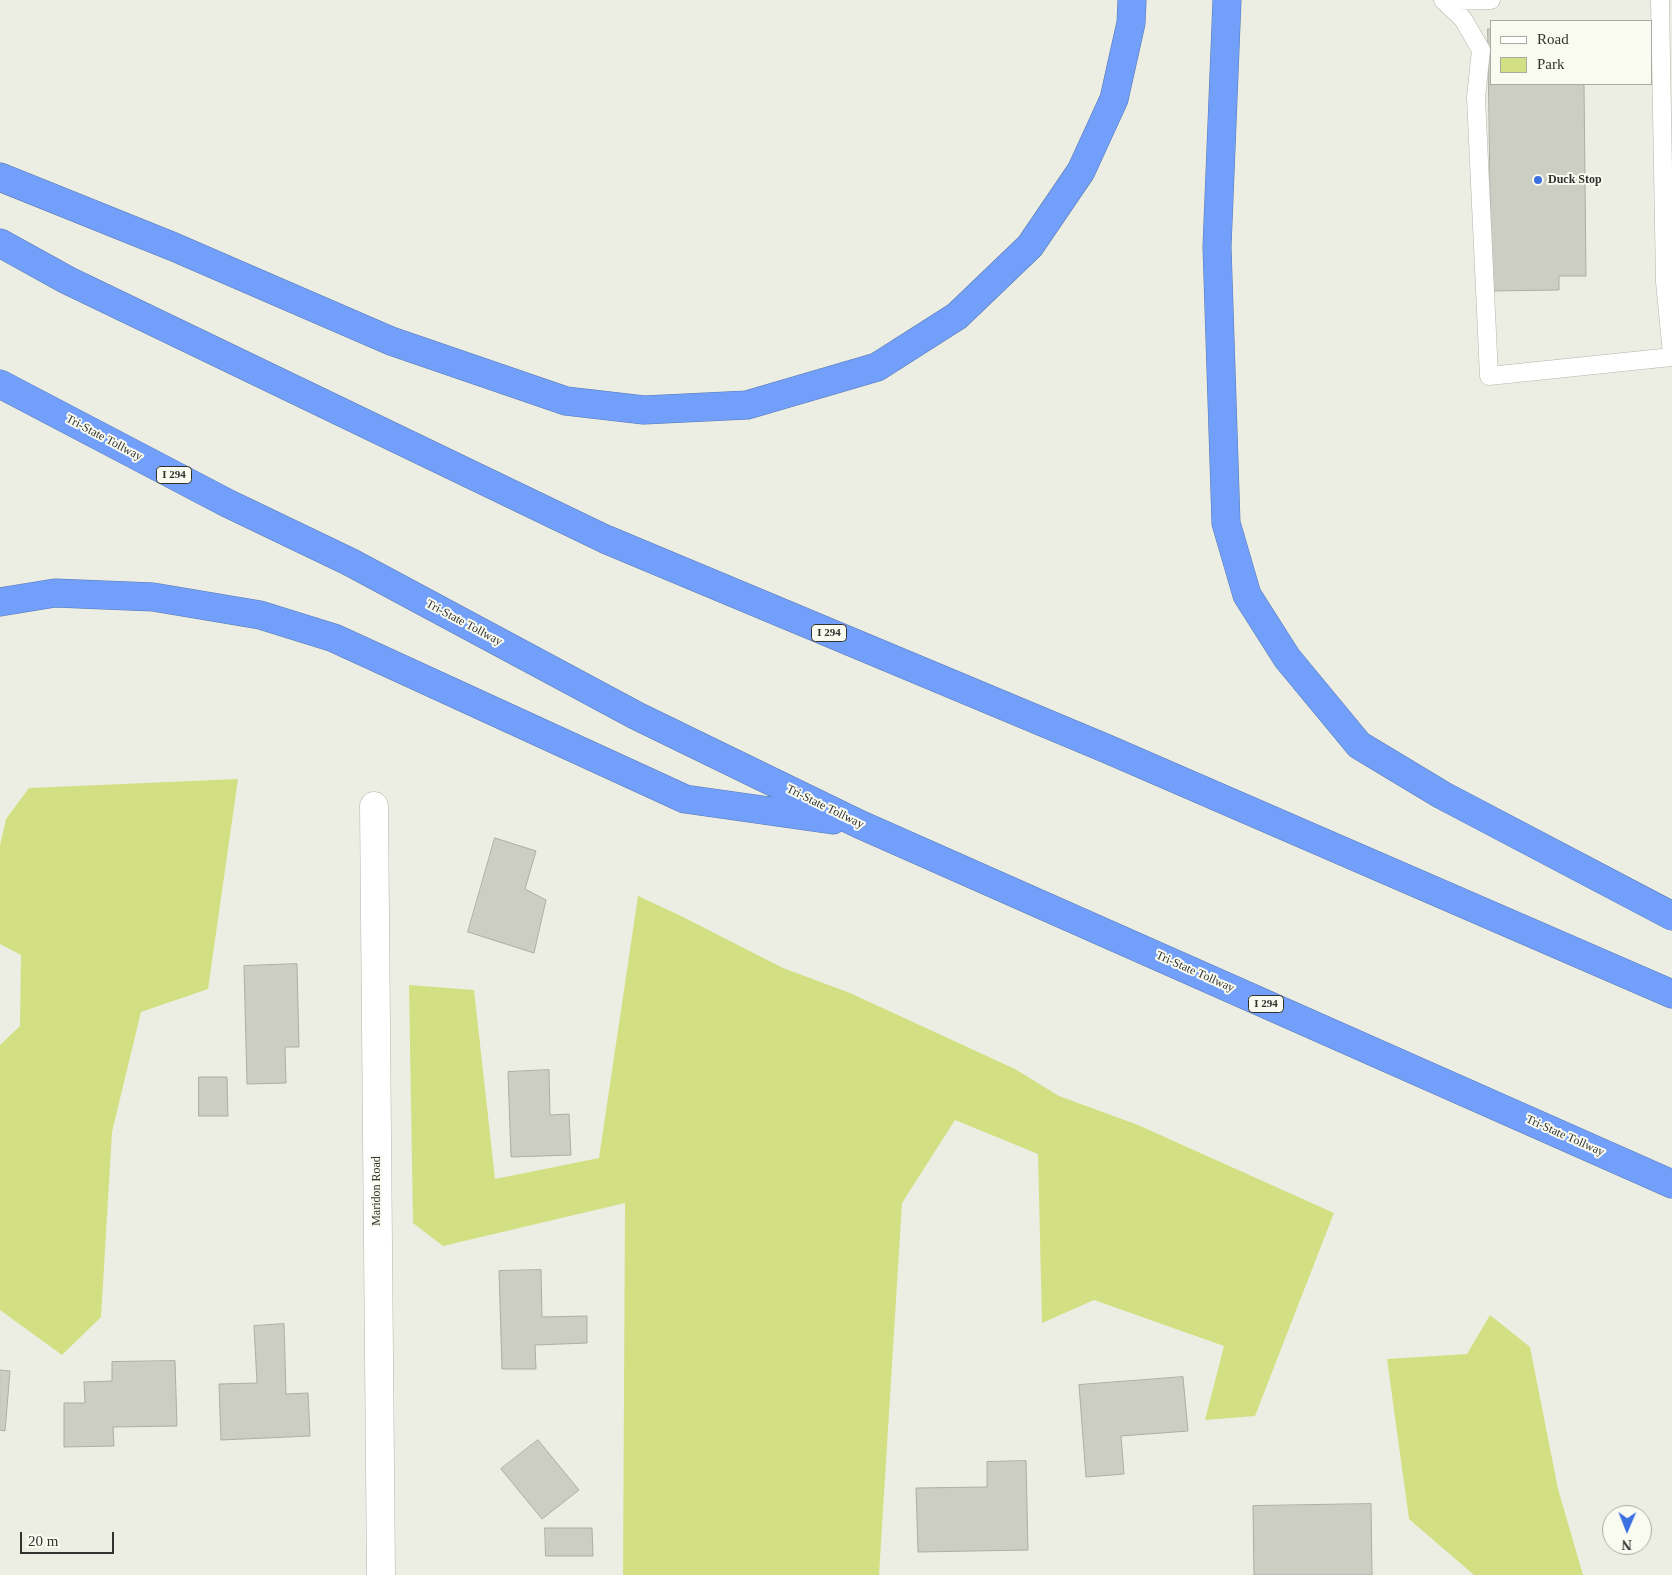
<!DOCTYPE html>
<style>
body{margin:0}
#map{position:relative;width:1672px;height:1575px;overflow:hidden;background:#eceee4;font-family:"Times New Roman",serif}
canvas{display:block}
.legend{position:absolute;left:1490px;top:20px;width:162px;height:65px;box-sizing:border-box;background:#f9fbf1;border:1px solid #a9aba3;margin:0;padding:6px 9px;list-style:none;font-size:15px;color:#31322e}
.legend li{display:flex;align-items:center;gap:10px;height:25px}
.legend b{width:25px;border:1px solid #a9aba3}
.north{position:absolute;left:1602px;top:1505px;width:50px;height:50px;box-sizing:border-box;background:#f9fbf1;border:1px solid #a9aba3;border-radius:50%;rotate:181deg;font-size:14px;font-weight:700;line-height:20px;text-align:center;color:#31322e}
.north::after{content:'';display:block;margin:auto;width:18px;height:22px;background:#3c71e1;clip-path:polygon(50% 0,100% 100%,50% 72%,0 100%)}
.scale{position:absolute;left:20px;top:1532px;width:94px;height:22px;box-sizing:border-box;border:2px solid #31322e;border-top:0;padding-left:6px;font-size:15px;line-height:18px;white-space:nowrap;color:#31322e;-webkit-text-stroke:4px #f9fbf1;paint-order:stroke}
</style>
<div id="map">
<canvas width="1672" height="1575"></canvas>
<ul class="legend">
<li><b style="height:6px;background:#fff"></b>Road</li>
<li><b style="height:14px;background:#d2e083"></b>Park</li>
</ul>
<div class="north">N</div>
<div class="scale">20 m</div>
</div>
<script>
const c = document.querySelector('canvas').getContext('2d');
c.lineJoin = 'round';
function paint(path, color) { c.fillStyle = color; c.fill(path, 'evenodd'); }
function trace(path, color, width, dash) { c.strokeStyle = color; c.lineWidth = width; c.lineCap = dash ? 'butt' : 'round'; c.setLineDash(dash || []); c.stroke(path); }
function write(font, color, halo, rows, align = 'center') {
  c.font = font + ' "Times New Roman",serif'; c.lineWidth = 4; c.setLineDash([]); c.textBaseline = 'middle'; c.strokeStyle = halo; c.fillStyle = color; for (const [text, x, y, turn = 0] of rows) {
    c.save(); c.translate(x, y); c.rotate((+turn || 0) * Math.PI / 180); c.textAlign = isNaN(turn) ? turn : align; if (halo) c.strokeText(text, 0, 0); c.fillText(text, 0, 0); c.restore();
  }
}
paint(new Path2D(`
 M 238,779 L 208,989 L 141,1012 L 112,1132 L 101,1317 L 62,1355 L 0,1310 L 0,1045 L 20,1026 L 21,955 L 0,944 L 0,845 L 6,819 L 29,788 Z
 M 638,896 L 679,915 L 783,968 L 850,993 L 1015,1069 L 1059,1096 L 1138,1125 L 1334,1213 L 1255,1416 L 1205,1420 L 1224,1346 L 1094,1300 L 1042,1323 L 1038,1154 L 955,1120 L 902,1203 L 879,1575 L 623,1575 L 625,1203 L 443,1246 L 413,1223 L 409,985 L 474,990 L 495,1179 L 599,1158 Z
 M 1490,1315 L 1530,1347 L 1558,1489 L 1583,1575 L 1474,1575 L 1409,1519 L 1387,1359 L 1467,1354 Z`), '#d2e083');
const building = new Path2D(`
 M 1488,29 L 1491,29 L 1491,84 L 1584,84 L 1586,276 L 1559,276 L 1559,290 L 1492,291 Z
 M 495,838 L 536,851 L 525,889 L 546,900 L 534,953 L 468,932 Z
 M 297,964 L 299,1047 L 285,1047 L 286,1083 L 247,1084 L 244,966 Z
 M 549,1070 L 550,1115 L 569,1114 L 571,1155 L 511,1157 L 508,1072 Z
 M 199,1077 L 227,1077 L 228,1116 L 199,1116 Z
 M 541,1270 L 542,1317 L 587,1316 L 587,1343 L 535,1345 L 536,1369 L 502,1369 L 499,1271 Z
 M 284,1324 L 286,1394 L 308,1393 L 310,1436 L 221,1440 L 219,1384 L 257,1383 L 254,1326 Z
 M 175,1361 L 177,1426 L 113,1427 L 114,1446 L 64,1447 L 64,1403 L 85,1403 L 84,1382 L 112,1381 L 112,1362 Z
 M 0,1370 L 10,1371 L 5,1431 L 0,1430 Z
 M 1183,1377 L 1188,1431 L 1121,1436 L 1124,1474 L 1086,1477 L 1079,1385 Z
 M 538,1440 L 579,1490 L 542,1519 L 501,1469 Z
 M 1026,1461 L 1028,1550 L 918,1552 L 916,1488 L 987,1487 L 987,1462 Z
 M 1371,1504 L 1372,1575 L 1254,1575 L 1253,1506 Z
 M 545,1528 L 592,1528 L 593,1556 L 546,1556 Z`);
paint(building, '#cccec4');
trace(building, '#acada4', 1);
const service = new Path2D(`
 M 1443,0 L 1463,19 L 1481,50 L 1476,97 L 1489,376 L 1672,357
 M 1660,0 L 1665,282
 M 1444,1 L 1491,0
 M 1672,281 L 1665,282 L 1672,354`);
const minor = new Path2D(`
 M 374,806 L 381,1575`);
const motorway = new Path2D(`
 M 1227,0 L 1217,247 L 1226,523 L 1247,595 L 1287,658 L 1359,745 L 1442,795 L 1672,916
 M 0,177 L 174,247 L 391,341 L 566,401 L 644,410 L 747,405 L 877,367 L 957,316 L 1030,246 L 1081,171 L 1114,99 L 1131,23 L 1132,0
 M 0,243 L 67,280 L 605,539 L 1105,748 L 1672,994
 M 0,384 L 227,503 L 350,562 L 637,716 L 859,824 L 1672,1184
 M 0,602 L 55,593 L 153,597 L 260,615 L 334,638 L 685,799 L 833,820`);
trace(service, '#b3b5ac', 19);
trace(minor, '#b3b5ac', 29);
trace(motorway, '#5b79b2', 29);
trace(service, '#fff', 18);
trace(minor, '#fff', 28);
trace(motorway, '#719ff9', 28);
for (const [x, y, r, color] of [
 [1538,180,5,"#3c71e1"]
]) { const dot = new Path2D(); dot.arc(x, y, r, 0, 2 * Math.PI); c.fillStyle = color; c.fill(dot); trace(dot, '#f9fbf1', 2); }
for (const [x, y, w] of [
 [174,475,35],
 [829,633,35],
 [1266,1004,35]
]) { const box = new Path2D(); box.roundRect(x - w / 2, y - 8.5, w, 17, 4); c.fillStyle = '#f9fbf1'; c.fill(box); trace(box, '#31322e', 1); }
write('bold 11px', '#31322e', null, [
 ["I 294",174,475],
 ["I 294",829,633],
 ["I 294",1266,1004]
]);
write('bold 12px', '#31322e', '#f9fbf1', [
 ["Duck Stop",1548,180]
], 'left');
write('12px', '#31322e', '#f9fbf1', [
 ["Tri-State Tollway",104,438,28],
 ["Tri-State Tollway",464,623,28],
 ["Tri-State Tollway",825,807,26],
 ["Tri-State Tollway",1195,972,24],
 ["Tri-State Tollway",1565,1136,24],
 ["Maridon Road",377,1191,-90]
]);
</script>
